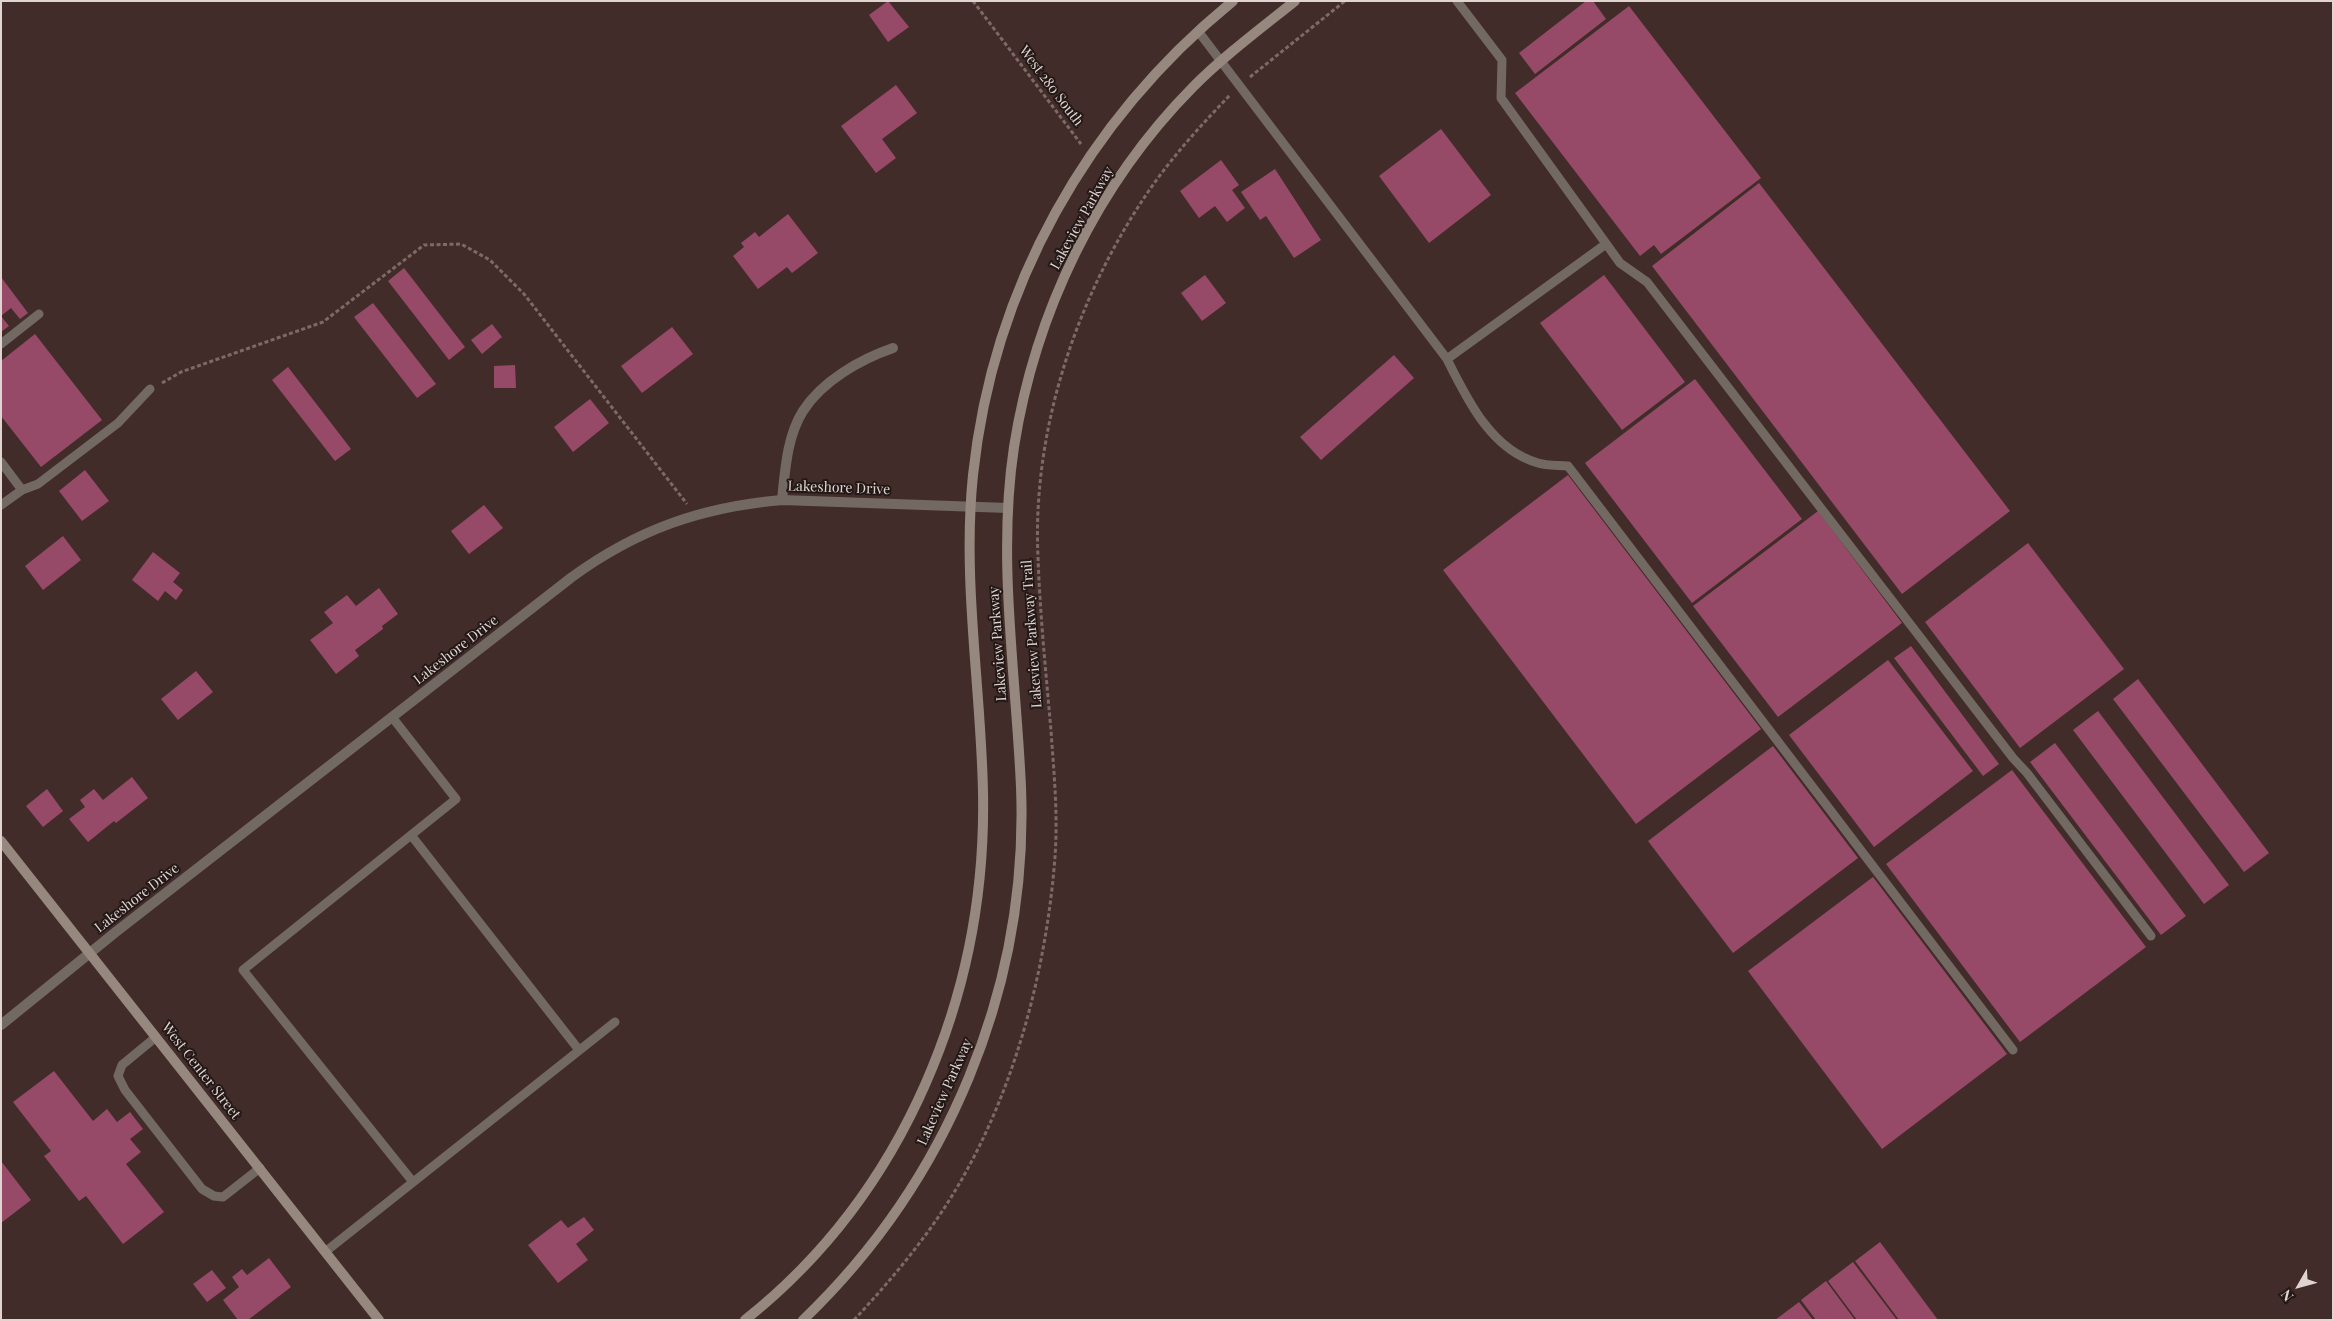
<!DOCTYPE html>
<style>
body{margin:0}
#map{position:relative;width:2334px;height:1321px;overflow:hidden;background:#422c29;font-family:"Playfair Display",serif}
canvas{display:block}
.frame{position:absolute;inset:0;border:2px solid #e1d3d0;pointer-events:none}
.north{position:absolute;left:2274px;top:1261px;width:50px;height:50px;-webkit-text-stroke:4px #221816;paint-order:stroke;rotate:232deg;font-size:14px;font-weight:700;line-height:20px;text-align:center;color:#e1d3d0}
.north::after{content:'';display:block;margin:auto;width:18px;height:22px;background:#e1d3d0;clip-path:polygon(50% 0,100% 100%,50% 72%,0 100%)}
</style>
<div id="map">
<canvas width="2334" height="1321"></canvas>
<div class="frame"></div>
<div class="north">N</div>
</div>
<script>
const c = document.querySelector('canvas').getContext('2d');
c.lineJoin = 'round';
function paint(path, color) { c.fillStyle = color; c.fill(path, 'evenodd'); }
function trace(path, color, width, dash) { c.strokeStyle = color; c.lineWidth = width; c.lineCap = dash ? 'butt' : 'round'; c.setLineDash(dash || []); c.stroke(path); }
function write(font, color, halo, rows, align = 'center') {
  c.font = font + ' "Playfair Display",serif'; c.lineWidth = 4; c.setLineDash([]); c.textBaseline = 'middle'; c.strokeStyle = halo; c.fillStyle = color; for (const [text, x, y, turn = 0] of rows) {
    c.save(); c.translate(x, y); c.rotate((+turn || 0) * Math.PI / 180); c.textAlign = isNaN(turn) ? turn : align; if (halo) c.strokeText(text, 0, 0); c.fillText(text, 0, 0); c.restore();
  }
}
paint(new Path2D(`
 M 888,1 L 909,27 L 888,42 L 869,15 Z
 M 1586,1 L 1593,1 L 1606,19 L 1535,74 L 1519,53 Z
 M 1629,6 L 1761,178 L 1661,254 L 1654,245 L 1640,256 L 1515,93 Z
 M 896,85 L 917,113 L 882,139 L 896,158 L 876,173 L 841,126 Z
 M 1441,129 L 1491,195 L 1429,243 L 1379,176 Z
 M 1221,160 L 1239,185 L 1232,190 L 1245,208 L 1227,222 L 1215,206 L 1199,218 L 1180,191 Z
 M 1275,169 L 1321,240 L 1294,258 L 1266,216 L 1260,220 L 1241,192 Z
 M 1759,183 L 2010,511 L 1902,594 L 1652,266 Z
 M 788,214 L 818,253 L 792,273 L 787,267 L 758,289 L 733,256 L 744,247 L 741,243 L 755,232 L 759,237 Z
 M 404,268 L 465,347 L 449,360 L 388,281 Z
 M 1205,275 L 1226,303 L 1202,321 L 1181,293 Z
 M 1604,275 L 1685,382 L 1622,430 L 1540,323 Z
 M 1,277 L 28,313 L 20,319 L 11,308 L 1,316 Z
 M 373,303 L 436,384 L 417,398 L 354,317 Z
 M 1,316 L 9,326 L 1,332 Z
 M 492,324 L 502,337 L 482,354 L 471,340 Z
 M 672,327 L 693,354 L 642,393 L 621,366 Z
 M 35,334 L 102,420 L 41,467 L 1,416 L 1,361 Z
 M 1394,355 L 1414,378 L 1321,460 L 1300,437 Z
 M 515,365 L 516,388 L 494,388 L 494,366 Z
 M 288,367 L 351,449 L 335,461 L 272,380 Z
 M 1695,379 L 1802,519 L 1692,603 L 1585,463 Z
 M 590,399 L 609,423 L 573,452 L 554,427 Z
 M 85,470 L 109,501 L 82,521 L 59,491 Z
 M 1568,475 L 1761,729 L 1636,824 L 1443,570 Z
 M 484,505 L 503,528 L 469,554 L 451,531 Z
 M 1818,511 L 1902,623 L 1778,717 L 1693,606 Z
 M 63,536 L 81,560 L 43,590 L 25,566 Z
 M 2028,543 L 2124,669 L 2020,748 L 1925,622 Z
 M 153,552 L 180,573 L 173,582 L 183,590 L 176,600 L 165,591 L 158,601 L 132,580 Z
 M 379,588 L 398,614 L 382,626 L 383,629 L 355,650 L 359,656 L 336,674 L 310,640 L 333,623 L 324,612 L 347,595 L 356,606 Z
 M 1911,646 L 1999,764 L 1983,776 L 1894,658 Z
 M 1888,660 L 1973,771 L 1874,847 L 1789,735 Z
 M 196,671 L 213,692 L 178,720 L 161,699 Z
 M 2138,679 L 2269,853 L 2244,872 L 2113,699 Z
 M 2098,711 L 2229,885 L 2204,904 L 2073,730 Z
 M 2055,743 L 2186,916 L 2161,935 L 2030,762 Z
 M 1773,746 L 1858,858 L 1733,953 L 1648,841 Z
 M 2012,770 L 2146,947 L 2020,1042 L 1886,864 Z
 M 132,777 L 148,798 L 116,823 L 114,821 L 88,842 L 69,819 L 85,807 L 80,800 L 94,789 L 103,800 Z
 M 47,789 L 63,811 L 43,827 L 26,806 Z
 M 1873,877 L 2007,1054 L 1882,1149 L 1748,971 Z
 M 54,1071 L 93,1121 L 107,1109 L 117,1122 L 130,1112 L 143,1129 L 130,1139 L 141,1152 L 126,1164 L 164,1212 L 123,1244 L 86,1196 L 79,1201 L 44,1156 L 51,1151 L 13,1102 Z
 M 1,1161 L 31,1200 L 1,1223 Z
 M 584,1217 L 594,1230 L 576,1244 L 588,1260 L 558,1283 L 528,1245 L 561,1220 L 568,1228 Z
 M 1880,1242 L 1938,1320 L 1899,1320 L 1855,1261 Z
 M 269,1258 L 291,1287 L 248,1320 L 238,1320 L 223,1300 L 239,1287 L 232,1277 L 242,1269 L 247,1275 Z
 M 1853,1262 L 1897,1320 L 1857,1320 L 1828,1281 Z
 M 212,1270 L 226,1288 L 207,1302 L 193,1284 Z
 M 1826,1281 L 1855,1320 L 1816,1320 L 1801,1300 Z
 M 1799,1302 L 1813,1320 L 1775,1320 Z`), '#974a67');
trace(new Path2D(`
 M 973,1 L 1081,144
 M 1250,77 L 1345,1
 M 162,383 L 181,372 L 323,322 L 424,245 L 461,244 L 490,260 L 524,294 L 687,504
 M 854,1320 C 880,1292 905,1263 927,1233 C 1005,1127 1045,987 1055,857 C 1058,815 1054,773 1051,731 C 1046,673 1040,615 1038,557 C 1032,430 1077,296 1148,192 C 1172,157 1201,125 1230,95`), '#7d6a67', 3, [4, 2.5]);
trace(new Path2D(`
 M 1457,1 L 1502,60 L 1501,98 L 1620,263 L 1647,282 L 2013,758 L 2027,773 L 2151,936
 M 1198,31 L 1447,359 C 1467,399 1491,450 1538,463 C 1547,466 1559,465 1568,466 L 2013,1050
 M 1,344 L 39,314
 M 1447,359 L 1606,244
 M 1,462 L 22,490 L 1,505
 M 22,490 L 38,484 L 118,423 L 150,389
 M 392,717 L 456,799 L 243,970 L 413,1182
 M 411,835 L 579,1050
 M 156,1037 L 122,1065 L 118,1076 L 125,1090 L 202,1189 L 214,1196 L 223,1197 L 260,1168
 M 325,1252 L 615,1022`), '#726963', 9);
trace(new Path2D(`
 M 782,500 C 785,471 787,436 803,411 C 822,381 861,359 893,348`), '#726963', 10);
trace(new Path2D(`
 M 1,1025 L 117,931 L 572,577 C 638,529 702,507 782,500 L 1008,508`), '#726963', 10);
trace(new Path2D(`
 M 1,841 L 379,1320
 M 745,1320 C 905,1193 987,993 983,792 C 981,687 962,581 973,475 C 993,287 1087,120 1233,1
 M 803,1320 C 947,1182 1029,988 1021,787 C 1016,674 997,559 1014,447 C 1035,313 1097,184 1193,87 C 1224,56 1260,29 1295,1`), '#96887e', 10);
write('14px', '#e1d3d0', '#221816', [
 ["West 280 South",1051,86,53],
 ["Lakeview Parkway",1082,218,-61],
 ["Lakeshore Drive",839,488,2],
 ["Lakeview Parkway Trail",1032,634,-94],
 ["Lakeview Parkway",998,644,-94],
 ["Lakeshore Drive",456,650,-38],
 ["Lakeshore Drive",137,898,-38],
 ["West Center Street",201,1071,52],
 ["Lakeview Parkway",945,1092,-66]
]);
</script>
